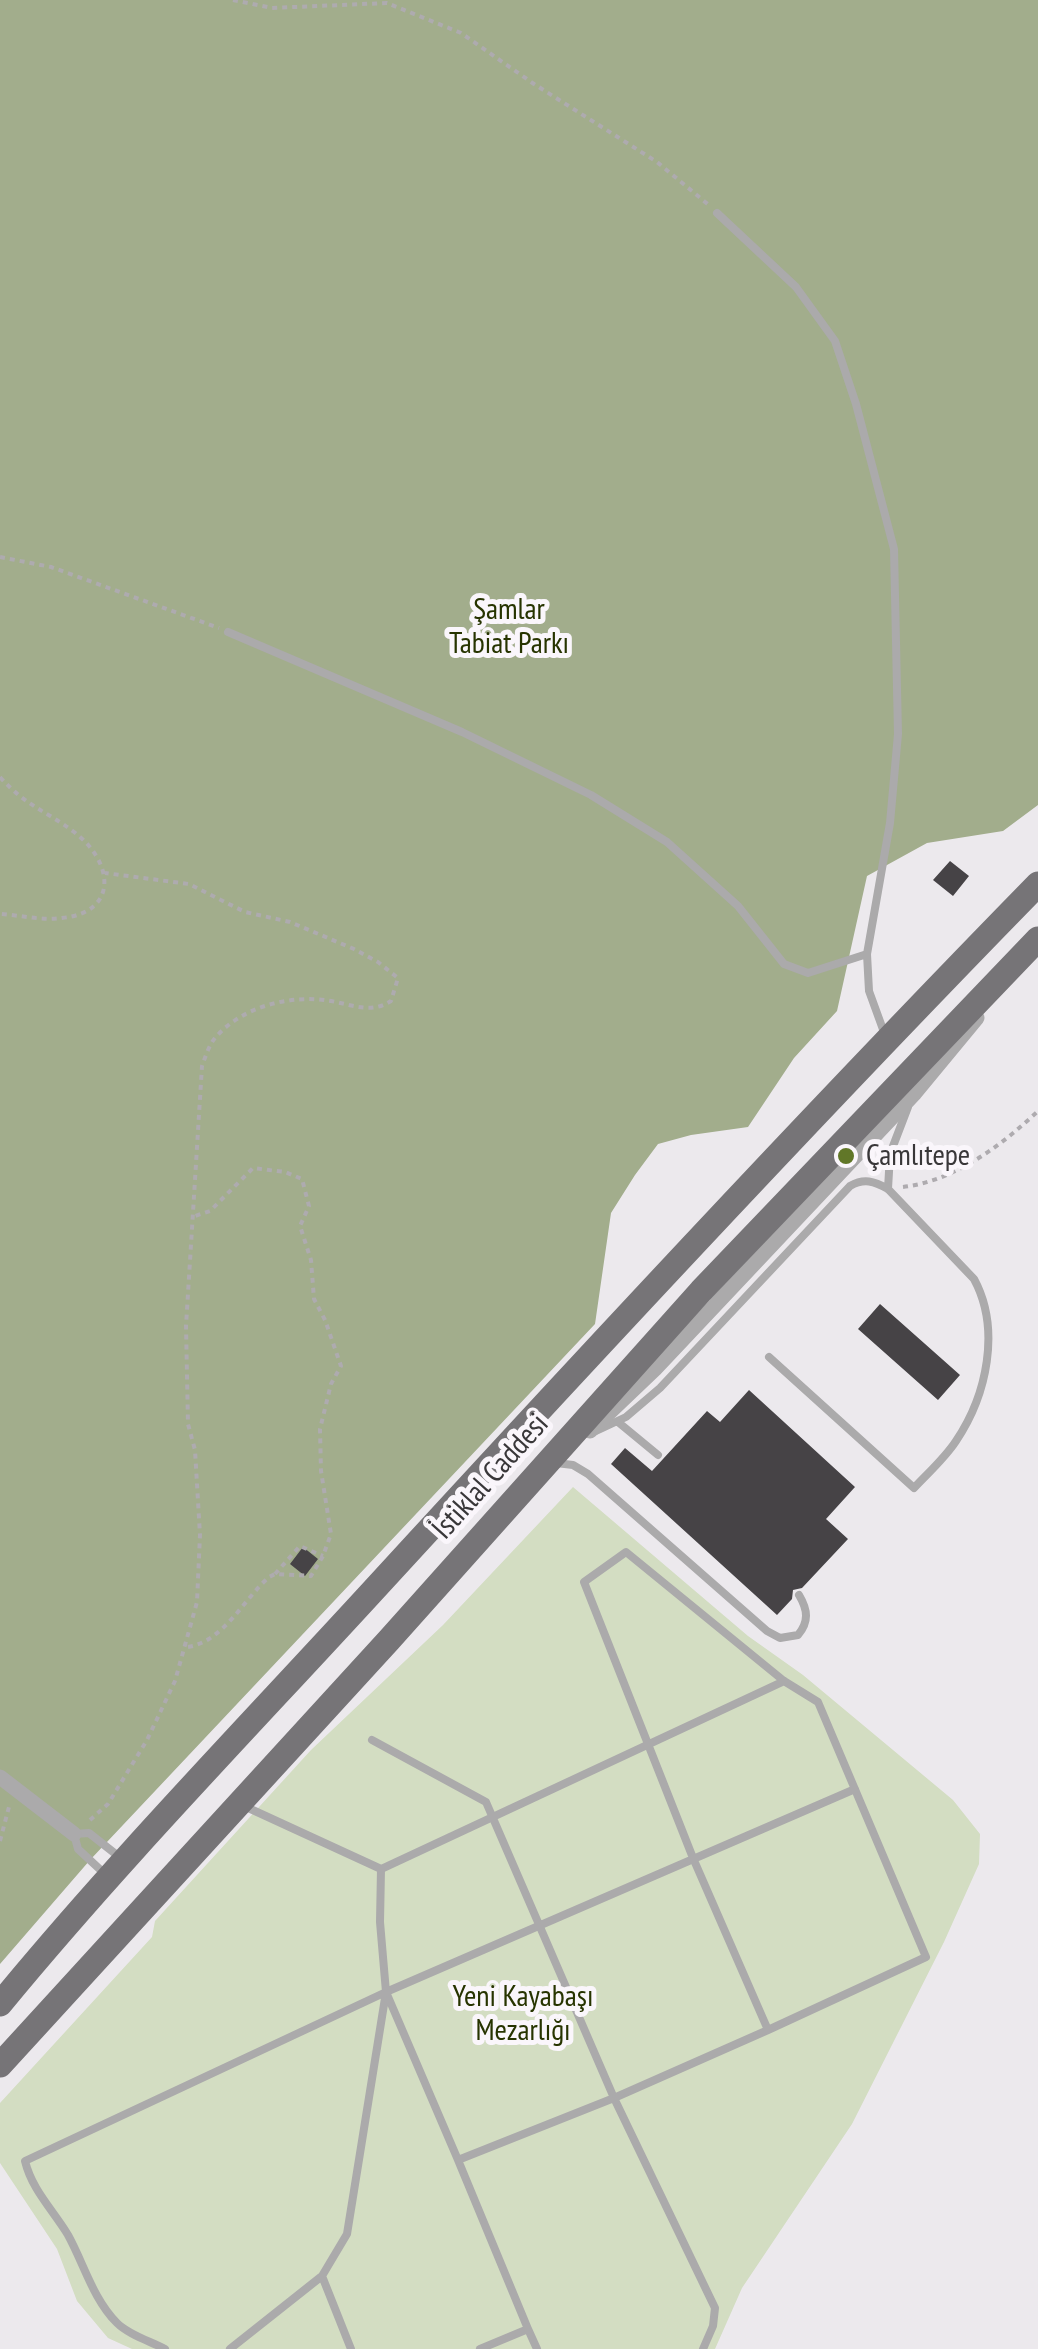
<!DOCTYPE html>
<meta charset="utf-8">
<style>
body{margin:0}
canvas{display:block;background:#ece9ed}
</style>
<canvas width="1038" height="2349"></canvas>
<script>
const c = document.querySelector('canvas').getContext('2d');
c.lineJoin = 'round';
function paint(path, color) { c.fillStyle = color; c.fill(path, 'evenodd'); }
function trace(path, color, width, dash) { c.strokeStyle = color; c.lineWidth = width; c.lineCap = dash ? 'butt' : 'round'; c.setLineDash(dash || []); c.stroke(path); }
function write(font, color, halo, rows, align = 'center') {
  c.font = font + ' "PT Sans Narrow",sans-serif'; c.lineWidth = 10; c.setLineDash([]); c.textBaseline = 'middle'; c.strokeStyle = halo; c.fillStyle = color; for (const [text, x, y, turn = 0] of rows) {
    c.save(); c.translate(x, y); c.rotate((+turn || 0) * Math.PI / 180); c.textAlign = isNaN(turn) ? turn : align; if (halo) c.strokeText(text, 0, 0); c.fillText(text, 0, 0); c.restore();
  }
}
paint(new Path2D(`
 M 573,1487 L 748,1636 L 803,1675 L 953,1800 L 980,1834 L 979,1864 L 944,1942 L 852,2124 L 742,2288 L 715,2349 L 132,2349 L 108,2338 L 77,2301 L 57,2249 L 0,2163 L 0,2103 L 152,1937 L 155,1921 L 311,1750 L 443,1625 Z`), '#d3ddc2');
paint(new Path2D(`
 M 0,0 L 1038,0 L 1038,805 L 1003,831 L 927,843 L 867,876 L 837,1011 L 794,1058 L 748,1127 L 691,1135 L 658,1144 L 635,1175 L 611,1213 L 595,1324 L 90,1860 L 0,1964 Z`), '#a2ad8c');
paint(new Path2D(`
 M 950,861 L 969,876 L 953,896 L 933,880 Z
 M 880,1304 L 960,1375 L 938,1400 L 858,1329 Z
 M 749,1390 L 855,1487 L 826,1519 L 848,1539 L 802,1588 L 793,1590 L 792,1599 L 777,1615 L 611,1464 L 625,1448 L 652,1471 L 707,1411 L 720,1422 Z
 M 303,1547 L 318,1559 L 305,1576 L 290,1564 Z`), '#464346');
trace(new Path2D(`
 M 233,0 L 272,8 L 387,3 L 461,33 L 534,84 L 657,162 L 710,206
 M 0,557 L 51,567 L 219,628
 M 0,777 C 27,807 45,810 74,832 C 113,861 120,912 62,918 C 42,921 20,915 0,914
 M 903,1187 C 954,1181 1001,1146 1038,1111
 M 275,1574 L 300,1546 L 323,1556
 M 188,1647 C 224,1641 243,1600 269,1577 L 275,1574 L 311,1576 L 323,1556 L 331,1534 L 321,1471 L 320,1429 L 331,1384 L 341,1366 L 325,1320 L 314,1299 L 311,1260 L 300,1226 L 309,1206 L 302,1179 L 285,1172 L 253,1168 L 210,1211 L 192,1217
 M 90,1820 L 108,1804 L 147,1740 L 175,1681 L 197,1602 L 200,1535 L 195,1450 L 188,1424 L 186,1326 L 202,1066 C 205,1058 209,1045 215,1038 C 242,1006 292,994 331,1001 C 353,1005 371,1014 391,1001 L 398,978 L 378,962 L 354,949 L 290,922 L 245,912 L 189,884 L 105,873
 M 0,1841 L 10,1803`), '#aeabaf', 4, [5, 5]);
trace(new Path2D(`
 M 717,213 L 796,287 L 835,341 L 856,404 L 894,549 L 898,734 L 890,823 L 867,954 L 869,991 L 885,1035
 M 228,632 L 462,732 L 591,795 L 667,842 L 738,906 L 784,964 L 808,973 L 867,954
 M 888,1189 L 890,1154 L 908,1107
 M 618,1422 L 658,1455
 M 596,1431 L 626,1417 L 660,1388 L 850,1186 C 864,1178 874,1181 888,1189 L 974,1279 C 1001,1329 987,1395 956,1441 C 945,1458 928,1473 914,1488 L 769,1357
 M 556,1463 L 573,1465 L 588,1474 L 767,1631 L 780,1638 L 798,1635 C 809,1622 808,1610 799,1595
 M 372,1740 L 486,1802 L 614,2098 L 715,2308 L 713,2326 L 703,2349
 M 381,1869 L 784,1681
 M 106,1875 L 78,1849 L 74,1834 L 89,1833 L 122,1859
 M 768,2030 L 926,1957 L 818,1702 L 784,1681 L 626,1552 L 584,1582 L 693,1858 L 768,2030 L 614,2098 L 458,2160 L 386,1992 L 855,1789
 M 458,2160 L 528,2329 L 480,2349
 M 322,2276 L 351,2349
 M 528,2329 L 537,2349
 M 165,2349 C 150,2341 129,2335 117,2323 C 93,2299 84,2264 68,2235 C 53,2210 32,2190 25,2161 L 386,1992
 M 230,2349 L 322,2276 L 347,2234 L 386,1992 L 380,1922 L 381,1869 L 244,1806`), '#abaaab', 8);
trace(new Path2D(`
 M 590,1431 L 655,1369 L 915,1093 L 977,1018
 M 0,1777 L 74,1834`), '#abaaab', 15);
trace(new Path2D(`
 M 0,2004 C 117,1862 246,1729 370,1594 C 590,1354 811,1116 1038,884
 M 0,2065 L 389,1640 L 701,1291 L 1038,939`), '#767477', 25);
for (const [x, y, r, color] of [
 [846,1156,10,"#617728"]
]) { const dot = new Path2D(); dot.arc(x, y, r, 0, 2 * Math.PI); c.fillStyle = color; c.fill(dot); trace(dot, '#faf6fb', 4); }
write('30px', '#273400', '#faf6fb', [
 ["Şamlar",509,610],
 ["Tabiat Parkı",509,644],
 ["Yeni Kayabaşı",523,1997],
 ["Mezarlığı",523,2031]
]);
write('30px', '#393739', '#faf6fb', [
 ["Çamlıtepe",866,1156]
], 'left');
write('30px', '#393739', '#faf6fb', [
 ["İstiklal Caddesi",491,1477,-48]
]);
</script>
